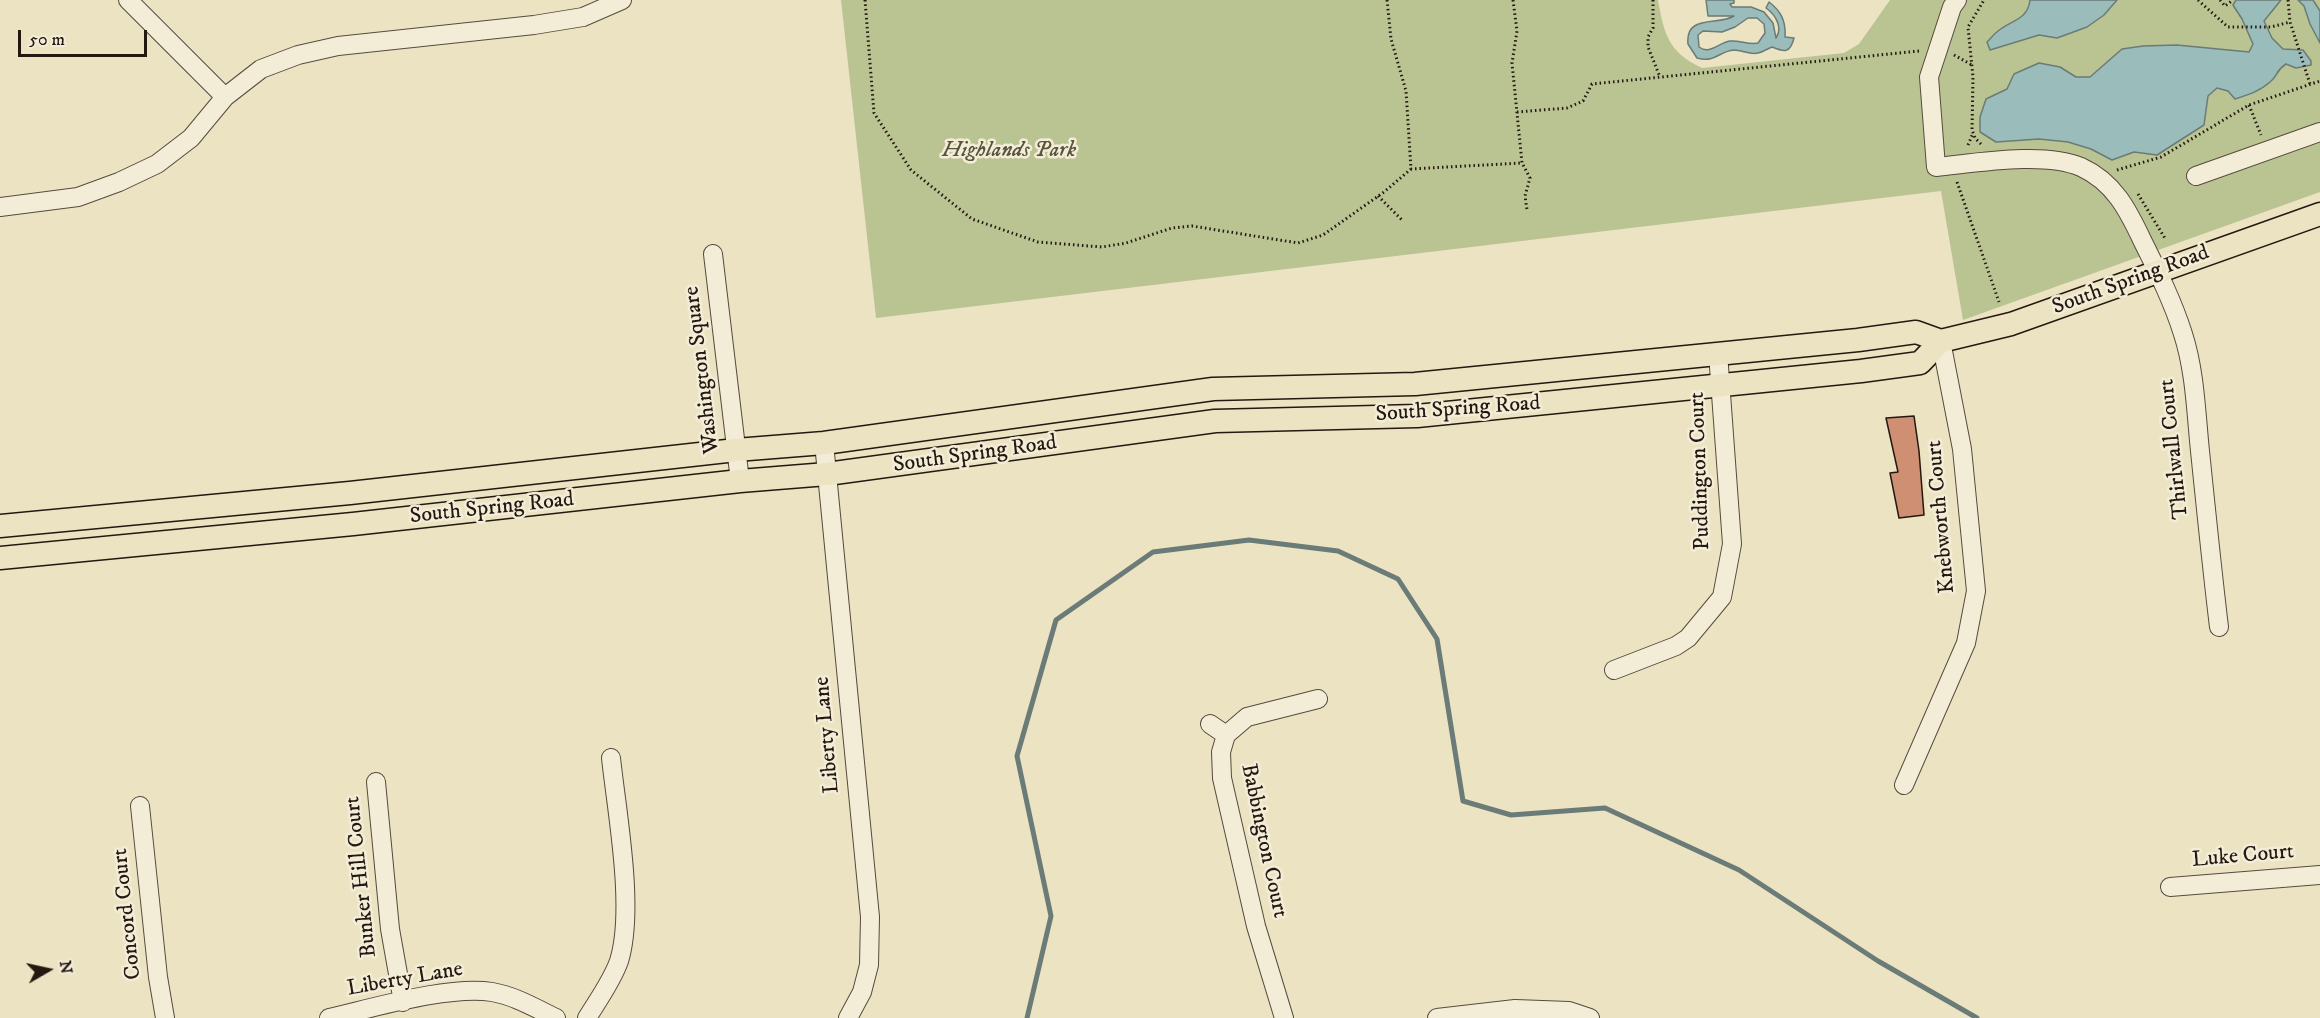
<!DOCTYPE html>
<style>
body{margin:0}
#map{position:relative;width:2320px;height:1018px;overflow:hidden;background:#ece3c3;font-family:"IM FELL DW Pica",serif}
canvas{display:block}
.north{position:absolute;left:18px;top:940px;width:60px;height:60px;-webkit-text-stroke:4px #f3edd8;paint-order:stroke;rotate:81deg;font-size:16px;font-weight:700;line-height:24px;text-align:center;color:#241810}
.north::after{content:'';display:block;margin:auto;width:21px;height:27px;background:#241810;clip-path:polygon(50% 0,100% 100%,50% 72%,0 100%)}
.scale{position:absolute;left:18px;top:30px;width:129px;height:27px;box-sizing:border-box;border:3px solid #241810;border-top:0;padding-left:8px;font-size:18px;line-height:21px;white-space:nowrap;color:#241810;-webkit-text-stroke:4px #f3edd8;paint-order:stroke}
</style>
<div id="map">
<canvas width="2320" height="1018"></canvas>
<div class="north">N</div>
<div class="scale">50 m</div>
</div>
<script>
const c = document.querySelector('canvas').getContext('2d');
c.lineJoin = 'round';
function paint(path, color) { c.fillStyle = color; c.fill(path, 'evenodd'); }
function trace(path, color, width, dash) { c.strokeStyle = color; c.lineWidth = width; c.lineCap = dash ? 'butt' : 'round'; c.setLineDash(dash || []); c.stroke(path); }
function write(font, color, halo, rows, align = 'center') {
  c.font = font + ' "IM FELL DW Pica",serif'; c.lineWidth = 5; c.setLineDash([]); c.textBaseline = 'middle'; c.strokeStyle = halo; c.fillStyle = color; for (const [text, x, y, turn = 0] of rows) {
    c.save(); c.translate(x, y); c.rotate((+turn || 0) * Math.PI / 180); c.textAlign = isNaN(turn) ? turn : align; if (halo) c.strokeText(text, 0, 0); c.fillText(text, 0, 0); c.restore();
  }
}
paint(new Path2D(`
 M 841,0 L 1658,0 C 1664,34 1668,52 1702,68 L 1844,53 L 1859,44 L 1890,0 L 2320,0 L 2320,192 L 1963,320 L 1941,191 L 876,318 Z`), '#bac392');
const water = new Path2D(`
 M 1706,0 L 1734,0 L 1734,3 L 1730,4 L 1732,7 L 1751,7 L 1764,12 L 1773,23 L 1776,38 C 1783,28 1776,15 1766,8 L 1769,2 C 1781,11 1786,21 1785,37 L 1794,38 C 1790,54 1784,52 1772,47 C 1767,49 1763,52 1758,53 C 1750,55 1742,50 1734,50 C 1719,51 1716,63 1697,58 L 1688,44 C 1685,14 1718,26 1734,16 L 1708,16 ZM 1748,18 L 1757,18 L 1764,24 L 1765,33 L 1758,43 C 1748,45 1740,40 1730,41 C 1718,43 1710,55 1699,47 L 1698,35 L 1703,31 L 1722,32 L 1735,27 Z
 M 2030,0 L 2117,0 L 2104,15 L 2087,27 L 2057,38 L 2039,35 L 1990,50 L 1987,42 C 1991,38 1994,34 1998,31 C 2011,20 2028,20 2030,0 Z
 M 2236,0 L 2281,0 L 2264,21 L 2272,38 L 2283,49 L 2303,50 L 2311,61 L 2311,65 L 2296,68 L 2286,64 C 2275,71 2278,76 2270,82 C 2260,91 2248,95 2235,99 L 2228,91 L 2217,88 L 2208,96 L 2204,125 L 2157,155 L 2134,152 L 2112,160 L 2091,149 L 2068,142 L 2039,139 L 1996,142 L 1980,132 L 1980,117 L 1986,99 L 2007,89 L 2014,74 L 2039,63 L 2060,67 L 2076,77 L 2090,77 L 2122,49 L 2143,46 L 2177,45 L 2249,52 L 2253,44 L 2242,19 L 2233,5 Z
 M 2298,0 L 2313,0 L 2320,11 L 2320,43 L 2310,24 L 2304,6 Z`);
paint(water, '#9abdbb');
trace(water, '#6b7b77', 1.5);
trace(new Path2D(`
 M 1027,1018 L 1051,916 L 1017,756 L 1056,620 L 1153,552 L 1249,540 L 1338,551 L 1398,579 L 1437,639 L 1463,801 L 1511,815 L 1605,808 L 1739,870 L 1878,961 L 1977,1018`), '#6b7b77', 5);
const building = new Path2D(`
 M 1914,416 L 1919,451 L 1924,515 L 1899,518 L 1890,473 L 1898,472 L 1886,418 Z`);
paint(building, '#ce8f72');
trace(building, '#241810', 1.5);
const minor = new Path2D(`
 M 128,0 L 225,97
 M 1957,0 L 1952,7 L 1929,77 L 1936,167 C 1976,163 2044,151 2081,167 C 2114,182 2128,210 2143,242 C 2158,272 2173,302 2183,334 C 2195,371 2196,412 2200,451 C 2206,510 2212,569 2219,627
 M 2196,176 L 2320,132
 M 0,207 L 78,197 L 119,182 L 157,164 L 191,138 L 225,97 L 261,69 L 298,55 L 338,46 L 534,25 L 583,17 L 622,0
 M 713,254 L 740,481
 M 824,443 L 870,917 L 869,965 L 862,992 L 848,1018
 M 1614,670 L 1676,646 L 1688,638 L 1722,597 L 1732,544 L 1718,353
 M 1210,724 L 1226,735
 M 376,782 L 390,929 L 403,1002
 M 1904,785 L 1966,643 L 1976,591 L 1962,449 L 1941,341
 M 140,806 L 158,977 L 165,1018
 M 2170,887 L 2320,875
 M 329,1018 C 373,1008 450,985 492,992 C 515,996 535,1008 556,1018
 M 587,1018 C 598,1000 612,981 619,961 C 635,909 617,814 611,758
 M 1284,1018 L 1256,926 L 1222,778 L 1221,752 L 1226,735 L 1247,717 L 1318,699
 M 1437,1018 L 1515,1009 L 1569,1011 L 1590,1018`);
const major = new Path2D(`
 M 0,526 L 350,493 L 736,450 L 824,443 L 1213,389 L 1415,384 L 1858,340 L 1916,332 L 1941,341
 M 0,558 L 353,524 L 740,481 L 827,474 L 1215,421 L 1417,416 L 1861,371 L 1920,363 L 1941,341 L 2011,324 L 2320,214`);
trace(minor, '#564b3d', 20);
trace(major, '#241810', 25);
trace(new Path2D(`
 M 865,0 L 874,113 L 911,170 L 972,219 L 1038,242 L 1102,247 L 1126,243 L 1172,228 L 1192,226 L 1298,243 L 1323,235 L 1384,192 L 1411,169
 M 1387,0 L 1391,39 L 1406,91 L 1411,169 L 1522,163
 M 1513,0 L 1517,31 L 1512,63 L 1522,163 L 1530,178 L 1525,196 L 1527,210
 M 1653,0 L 1653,28 L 1648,37 L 1648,47 L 1660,77
 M 2198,0 L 2228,27 L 2271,27 L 2290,22
 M 2220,0 L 2225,6 L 2233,0
 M 2288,0 L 2290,22 L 2310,84
 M 1954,55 L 1972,65
 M 2249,105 L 2261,135
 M 1517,112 L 1567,108 L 1583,101 L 1592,84 L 1919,51
 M 1981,144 L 1975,138 L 1972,130 L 1973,77 L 1968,27 L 1984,0
 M 1968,145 L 1973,133
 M 2117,170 L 2161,157 L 2249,105 L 2320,81
 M 1957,182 L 1999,302
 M 2138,194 L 2166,240
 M 1378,196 L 1402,220`), '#241810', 3, [1.5, 3]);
trace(minor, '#f3edd8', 18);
trace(major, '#ece3c3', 22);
write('italic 22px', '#58543e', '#f3edd8', [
 ["Highlands Park",1009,151]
]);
write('22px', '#241810', '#f3edd8', [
 ["South Spring Road",2131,281,-20],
 ["Washington Square",703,370,-97],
 ["South Spring Road",1458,410,-4],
 ["Thirlwall Court",2175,449,-96],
 ["South Spring Road",975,455,-8],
 ["Puddington Court",1701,471,-92],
 ["South Spring Road",492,509,-6],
 ["Knebworth Court",1942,517,-95],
 ["Liberty Lane",828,735,-95],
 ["Babbington Court",1263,841,78],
 ["Luke Court",2243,857,-5],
 ["Bunker Hill Court",362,877,-96],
 ["Concord Court",128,914,-96],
 ["Liberty Lane",405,980,-10]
]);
</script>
